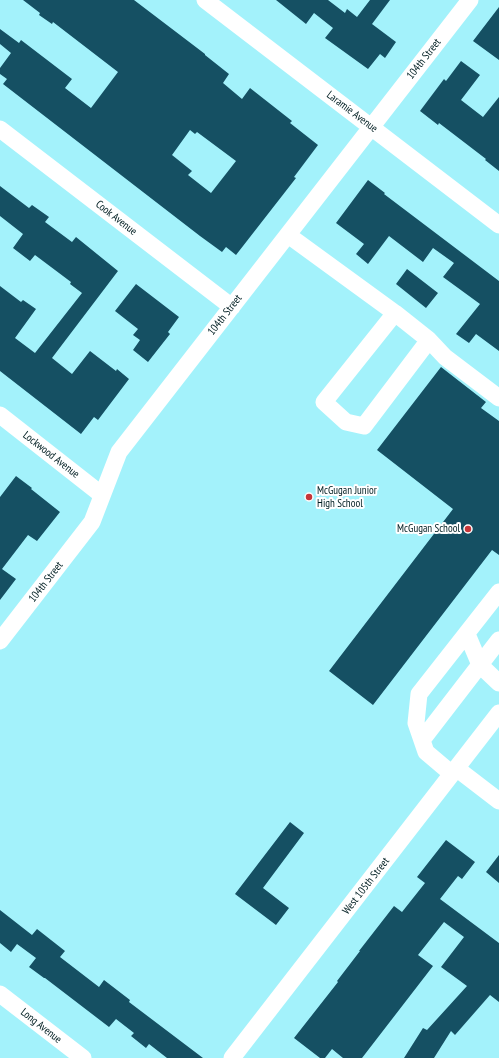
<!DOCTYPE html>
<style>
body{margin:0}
canvas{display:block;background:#a3f2fb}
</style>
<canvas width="499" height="1058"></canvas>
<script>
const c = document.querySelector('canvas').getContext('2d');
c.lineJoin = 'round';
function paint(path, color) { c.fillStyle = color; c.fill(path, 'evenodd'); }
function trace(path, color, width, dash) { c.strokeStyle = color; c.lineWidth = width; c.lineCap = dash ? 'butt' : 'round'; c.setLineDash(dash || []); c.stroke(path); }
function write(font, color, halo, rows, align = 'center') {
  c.font = font + ' "PT Sans Narrow",sans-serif'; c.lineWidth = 4; c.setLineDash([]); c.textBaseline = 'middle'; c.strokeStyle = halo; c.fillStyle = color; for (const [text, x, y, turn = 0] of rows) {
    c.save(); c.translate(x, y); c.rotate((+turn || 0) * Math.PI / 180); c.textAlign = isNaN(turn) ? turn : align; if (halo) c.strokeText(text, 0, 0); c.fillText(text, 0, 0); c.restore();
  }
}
paint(new Path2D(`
 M 23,0 L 134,0 L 205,54 L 205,55 L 229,74 L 223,83 L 242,99 L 250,88 L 292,121 L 290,123 L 318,145 L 294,177 L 296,178 L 236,255 L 226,247 L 222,252 L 200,236 L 3,84 L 7,79 L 0,74 L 0,68 L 11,53 L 0,44 L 0,29 L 19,43 L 21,40 L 72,79 L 65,88 L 91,108 L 118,72 L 53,22 L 52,24 L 39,15 L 40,13 ZM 190,130 L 195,134 L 197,132 L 236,161 L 211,193 L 188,175 L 192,171 L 172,155 Z
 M 276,0 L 328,0 L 345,13 L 347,9 L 357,17 L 370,0 L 390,0 L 372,24 L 396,42 L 385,58 L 380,54 L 368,69 L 325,38 L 333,28 L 314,13 L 306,24 Z
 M 499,7 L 499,60 L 473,41 Z
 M 461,61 L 480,75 L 461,100 L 483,117 L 499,97 L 499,171 L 485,160 L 486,159 L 439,123 L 438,125 L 420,111 L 444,79 L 446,81 Z
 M 368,180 L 385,193 L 384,194 L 499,281 L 499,351 L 476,334 L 469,343 L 456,334 L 480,304 L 443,277 L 454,263 L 433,248 L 423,262 L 389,236 L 368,264 L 356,254 L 364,244 L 336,223 Z
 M 0,186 L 29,208 L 32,205 L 49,217 L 45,222 L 72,242 L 76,237 L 118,271 L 52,358 L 72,374 L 90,351 L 116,371 L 117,369 L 129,379 L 98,420 L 94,417 L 81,434 L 0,371 L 0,286 L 21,302 L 23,300 L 36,309 L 15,338 L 35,353 L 82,293 L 70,284 L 71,282 L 35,255 L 30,261 L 13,248 L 23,234 L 0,216 Z
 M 407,269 L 438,293 L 426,308 L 396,284 Z
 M 136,284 L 179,317 L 168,332 L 170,334 L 148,362 L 133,350 L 140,340 L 133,335 L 138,329 L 115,311 Z
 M 441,367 L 486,402 L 481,408 L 499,421 L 499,555 L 492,550 L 373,705 L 329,671 L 453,509 L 377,450 Z
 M 16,476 L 32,488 L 31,489 L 60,512 L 37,541 L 28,535 L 2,569 L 16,579 L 0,600 L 0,497 Z
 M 290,822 L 304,833 L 263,888 L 289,908 L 276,925 L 235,894 Z
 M 446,840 L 475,862 L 462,879 L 458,876 L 440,899 L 499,943 L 499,1002 L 490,995 L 455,1035 L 451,1031 L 434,1058 L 404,1058 L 423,1028 L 427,1030 L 467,986 L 441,967 L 464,937 L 444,922 L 418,955 L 433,966 L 362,1058 L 343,1058 L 332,1049 L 325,1058 L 320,1058 L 294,1038 L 338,982 L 337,981 L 360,951 L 359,951 L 394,906 L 402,912 L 425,883 L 417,877 Z
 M 499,855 L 499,883 L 486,872 Z
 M 0,910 L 32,935 L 37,929 L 65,951 L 60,957 L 99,987 L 104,980 L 130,1000 L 129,1002 L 203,1058 L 167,1058 L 149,1044 L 146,1048 L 131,1036 L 134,1033 L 116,1019 L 109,1027 L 45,978 L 44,978 L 29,967 L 36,958 L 17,944 L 11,952 L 0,943 Z`), '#155063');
trace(new Path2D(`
 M 205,0 L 499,225
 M 0,129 L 232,307
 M 288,235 L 395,313 L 429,340 L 445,357 L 499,398
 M 395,313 L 324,402 L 346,422 L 364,426 L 429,340
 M 0,415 L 102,495
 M 467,634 L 480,665 L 499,683
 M 0,641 L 92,522 L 119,452 L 470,0
 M 422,740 L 499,640
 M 456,768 L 499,801
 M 452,774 L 426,752 L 416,723 L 419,694 L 499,592
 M 0,994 L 83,1058
 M 232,1058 L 499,713`), '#fff', 17);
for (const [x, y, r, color] of [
 [309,497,4,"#c63639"],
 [468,529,4,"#c63639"]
]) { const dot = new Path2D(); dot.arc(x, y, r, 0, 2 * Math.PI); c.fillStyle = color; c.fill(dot); trace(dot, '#fff', 1.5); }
write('11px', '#001e22', '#fff', [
 ["104th Street",424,59,-52],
 ["Laramie Avenue",352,112,37],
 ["Cook Avenue",116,218,38],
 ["104th Street",225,315,-52],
 ["Lockwood Avenue",51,455,38],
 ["104th Street",46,582,-52],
 ["West 105th Street",366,886,-52],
 ["Long Avenue",41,1026,38]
]);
write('11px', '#001e22', '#fff', [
 ["McGugan Junior",317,491],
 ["High School",317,504],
 ["McGugan School",460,529,"right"]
], 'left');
</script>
